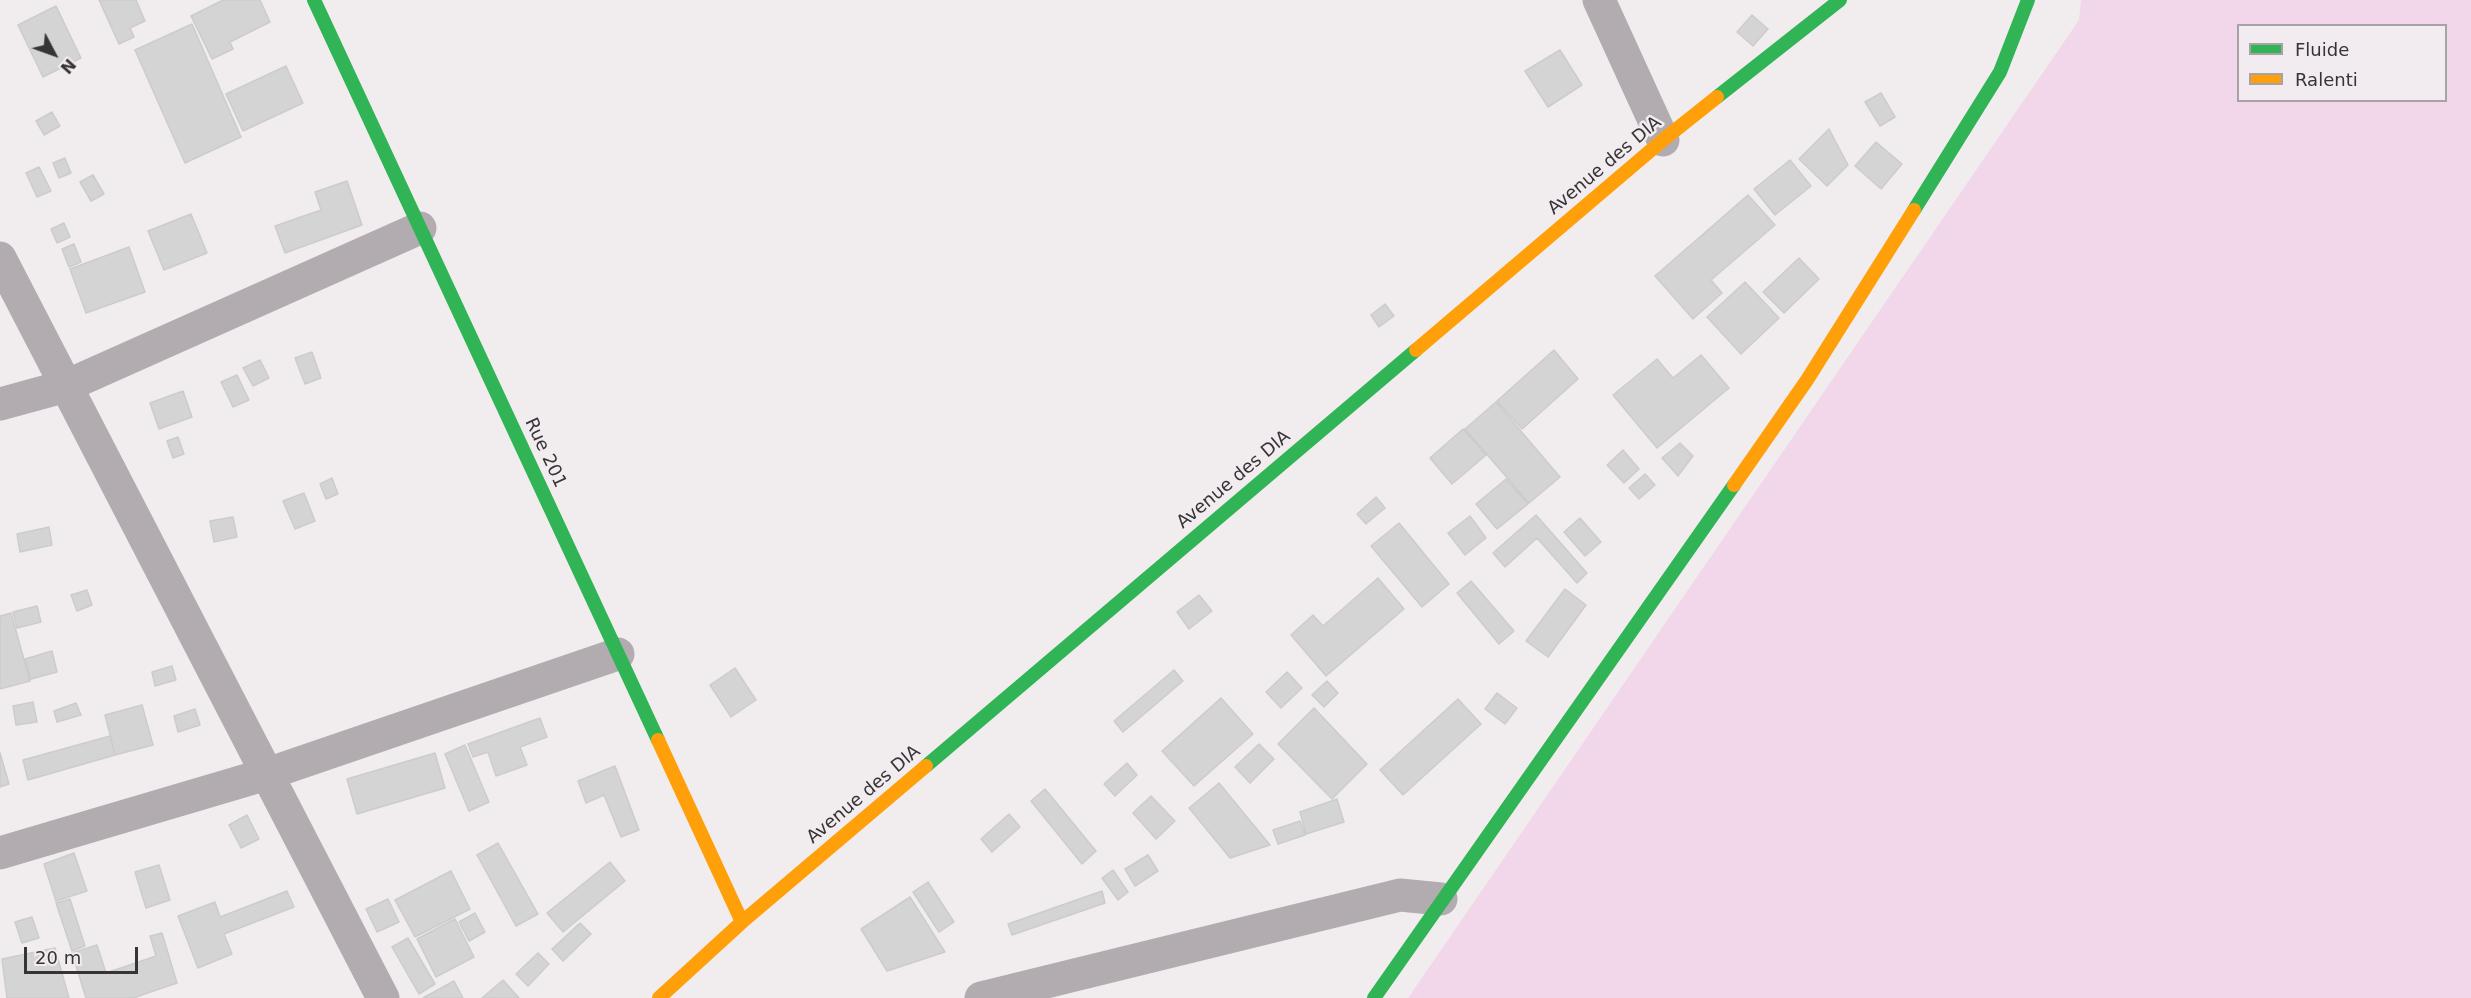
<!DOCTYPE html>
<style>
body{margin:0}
#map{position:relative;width:2471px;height:998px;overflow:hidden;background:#f1edef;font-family:"DejaVu Sans",sans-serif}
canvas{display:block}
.legend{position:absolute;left:2237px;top:24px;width:210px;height:78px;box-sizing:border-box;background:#f2ecf0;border:2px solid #a7a2a5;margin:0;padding:8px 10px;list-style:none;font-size:18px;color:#363435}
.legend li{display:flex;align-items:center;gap:12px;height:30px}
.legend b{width:30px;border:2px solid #a7a2a5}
.north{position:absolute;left:24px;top:24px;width:60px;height:60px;-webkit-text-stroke:4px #f2ecf0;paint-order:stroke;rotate:131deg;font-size:16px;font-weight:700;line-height:24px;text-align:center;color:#363435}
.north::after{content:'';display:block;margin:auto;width:21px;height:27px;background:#363435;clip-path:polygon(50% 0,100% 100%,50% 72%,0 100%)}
.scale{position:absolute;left:24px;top:947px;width:114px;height:27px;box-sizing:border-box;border:3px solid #363435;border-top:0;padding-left:8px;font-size:18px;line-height:21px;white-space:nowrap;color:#363435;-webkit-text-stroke:4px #f2ecf0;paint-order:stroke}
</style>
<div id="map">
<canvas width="2471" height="998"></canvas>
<ul class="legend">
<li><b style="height:8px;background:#30b455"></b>Fluide</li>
<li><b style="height:8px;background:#ff9f0a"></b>Ralenti</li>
</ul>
<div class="north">N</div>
<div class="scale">20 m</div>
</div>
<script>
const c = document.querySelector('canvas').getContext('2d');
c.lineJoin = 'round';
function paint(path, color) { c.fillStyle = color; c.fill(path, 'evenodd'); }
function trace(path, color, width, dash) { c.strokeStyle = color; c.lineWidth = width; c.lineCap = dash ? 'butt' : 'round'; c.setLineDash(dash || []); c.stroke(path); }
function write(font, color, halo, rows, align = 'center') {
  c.font = font + ' "DejaVu Sans",sans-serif'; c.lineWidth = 5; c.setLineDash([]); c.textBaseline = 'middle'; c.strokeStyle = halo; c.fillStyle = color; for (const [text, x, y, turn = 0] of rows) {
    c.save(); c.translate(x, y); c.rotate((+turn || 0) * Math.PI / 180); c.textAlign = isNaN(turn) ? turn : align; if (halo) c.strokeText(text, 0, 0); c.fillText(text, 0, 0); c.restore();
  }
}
paint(new Path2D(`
 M 2081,0 L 2471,0 L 2471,998 L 1408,998 L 2079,20 ZM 2238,26 L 2446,26 L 2446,100 L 2238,100 Z`), '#f1d7e9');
const building = new Path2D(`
 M 99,0 L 136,0 L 145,21 L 130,28 L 134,37 L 119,44 Z
 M 223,0 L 260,0 L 270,22 L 230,42 L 233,49 L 212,59 L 191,16 Z
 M 56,6 L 81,58 L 43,77 L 18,25 Z
 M 1752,15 L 1768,29 L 1753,46 L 1737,32 Z
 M 192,24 L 241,137 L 185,163 L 135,50 Z
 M 1560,50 L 1582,85 L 1548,107 L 1525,71 Z
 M 286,66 L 303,103 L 243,131 L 226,94 Z
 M 1881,93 L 1895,117 L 1880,126 L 1865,102 Z
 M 52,112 L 60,126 L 44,135 L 36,121 Z
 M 1829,129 L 1848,165 L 1827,186 L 1799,159 Z
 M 1876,142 L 1902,164 L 1881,189 L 1855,166 Z
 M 65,158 L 71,173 L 59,178 L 53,163 Z
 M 1790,160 L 1811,186 L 1775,215 L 1754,189 Z
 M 39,167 L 51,191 L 37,197 L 26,173 Z
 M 93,175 L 104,194 L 91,201 L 80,182 Z
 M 347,181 L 362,225 L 285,253 L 275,226 L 321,210 L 315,192 Z
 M 1748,195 L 1775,225 L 1711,280 L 1722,293 L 1693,319 L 1655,276 Z
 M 191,214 L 207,253 L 164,270 L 148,231 Z
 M 64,223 L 70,237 L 57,243 L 51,229 Z
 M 74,244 L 81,262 L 69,267 L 62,249 Z
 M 129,247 L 145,292 L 86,313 L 70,269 Z
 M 1799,258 L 1819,279 L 1784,313 L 1763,292 Z
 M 1745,282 L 1779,318 L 1741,354 L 1707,317 Z
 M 1385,304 L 1394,316 L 1379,327 L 1371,315 Z
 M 1554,350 L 1578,379 L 1522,429 L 1497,401 Z
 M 312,352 L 321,378 L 305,384 L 295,358 Z
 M 1701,355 L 1729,388 L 1657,448 L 1613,395 L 1657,359 L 1673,378 Z
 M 260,360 L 269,378 L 253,386 L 243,368 Z
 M 237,375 L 249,400 L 233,407 L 221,382 Z
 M 183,391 L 192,417 L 159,429 L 150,403 Z
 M 1496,402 L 1560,477 L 1529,503 L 1465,429 Z
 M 1463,429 L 1486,455 L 1452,484 L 1430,458 Z
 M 178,437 L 184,454 L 173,458 L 167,441 Z
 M 1680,443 L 1693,456 L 1678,476 L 1662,458 Z
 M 1623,450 L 1639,469 L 1624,483 L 1607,465 Z
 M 1645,474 L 1655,485 L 1639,499 L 1629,488 Z
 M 332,478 L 338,494 L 326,499 L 320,484 Z
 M 1506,479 L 1528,504 L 1497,529 L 1476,504 Z
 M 304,493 L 315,521 L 295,529 L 283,501 Z
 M 1376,497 L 1385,508 L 1366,524 L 1357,514 Z
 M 1536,515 L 1587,573 L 1577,583 L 1537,538 L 1505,567 L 1493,553 Z
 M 1470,516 L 1486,538 L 1465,555 L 1448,533 Z
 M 233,517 L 237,537 L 214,542 L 210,521 Z
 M 1580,518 L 1601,542 L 1585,556 L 1564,532 Z
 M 1399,523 L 1449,584 L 1422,607 L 1371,546 Z
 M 49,527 L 52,545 L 20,552 L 17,534 Z
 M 1378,578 L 1404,609 L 1326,676 L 1291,635 L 1313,615 L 1323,626 Z
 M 1471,581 L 1514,631 L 1499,644 L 1457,593 Z
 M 1565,589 L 1586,605 L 1548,657 L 1526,641 Z
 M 87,590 L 92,605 L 77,611 L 71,595 Z
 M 1199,595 L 1212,611 L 1189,629 L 1177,612 Z
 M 37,606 L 41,622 L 17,628 L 13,612 Z
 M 11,613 L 30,681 L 0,689 L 0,616 Z
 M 52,651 L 57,672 L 31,679 L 25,659 Z
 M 172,666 L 176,680 L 155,686 L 152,672 Z
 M 735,668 L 756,700 L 731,717 L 710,685 Z
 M 1174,670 L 1183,681 L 1123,732 L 1114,721 Z
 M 1287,672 L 1302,688 L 1281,708 L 1266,692 Z
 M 1327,681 L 1338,693 L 1324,707 L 1312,695 Z
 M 1497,693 L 1517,708 L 1505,724 L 1485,709 Z
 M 1221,698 L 1253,734 L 1194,786 L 1162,751 Z
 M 1458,699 L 1481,724 L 1403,795 L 1380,770 Z
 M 33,702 L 37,722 L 16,725 L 13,706 Z
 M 76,703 L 81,715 L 57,722 L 54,711 Z
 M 142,705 L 153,745 L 115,755 L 105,715 Z
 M 1314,708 L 1367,764 L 1332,799 L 1278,744 Z
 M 195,709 L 200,725 L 178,732 L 174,716 Z
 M 540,718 L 547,737 L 520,747 L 527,765 L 496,776 L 488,752 L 473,757 L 468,744 Z
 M 110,736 L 115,755 L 28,780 L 23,760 Z
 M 1259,744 L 1274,759 L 1250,783 L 1235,767 Z
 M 465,745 L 489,802 L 469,811 L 445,754 Z
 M 0,753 L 9,784 L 0,787 Z
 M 435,753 L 445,788 L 357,814 L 347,779 Z
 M 1127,763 L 1137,775 L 1115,796 L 1104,784 Z
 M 615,766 L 639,830 L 621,837 L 604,795 L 586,803 L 578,781 Z
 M 1219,783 L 1270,845 L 1230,858 L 1189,808 Z
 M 1045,789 L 1096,851 L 1082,864 L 1031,801 Z
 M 1151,796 L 1175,821 L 1156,839 L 1133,813 Z
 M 1337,799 L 1344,822 L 1306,834 L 1300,812 Z
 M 1009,814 L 1020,827 L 992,852 L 981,839 Z
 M 247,815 L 259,839 L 241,848 L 229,825 Z
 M 1300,821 L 1305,835 L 1278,844 L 1273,830 Z
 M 498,843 L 538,914 L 516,926 L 477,855 Z
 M 74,853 L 87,891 L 56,901 L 44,864 Z
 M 1148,855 L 1158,871 L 1135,886 L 1125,869 Z
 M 610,862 L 625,881 L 563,932 L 547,913 Z
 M 159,865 L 170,900 L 146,908 L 135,872 Z
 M 1113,870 L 1128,892 L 1118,900 L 1102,878 Z
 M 451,871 L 470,909 L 415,937 L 395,900 Z
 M 928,882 L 954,922 L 939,932 L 913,892 Z
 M 287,891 L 294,907 L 224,934 L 232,954 L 198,968 L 178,916 L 215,902 L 220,917 Z
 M 1102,891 L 1105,903 L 1012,935 L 1008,924 Z
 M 910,897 L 945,952 L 887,971 L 861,929 Z
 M 70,899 L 85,946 L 72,951 L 56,903 Z
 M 388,899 L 399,922 L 377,932 L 366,909 Z
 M 475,913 L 485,932 L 469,941 L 459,922 Z
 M 32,917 L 39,938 L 22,943 L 15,922 Z
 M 455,919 L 474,957 L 436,977 L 417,939 Z
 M 580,923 L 591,934 L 563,961 L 552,949 Z
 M 162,933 L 177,983 L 133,998 L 86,998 L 72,953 L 97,945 L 106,973 L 156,956 L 150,936 Z
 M 408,938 L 435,984 L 419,994 L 392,947 Z
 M 55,948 L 69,998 L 7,998 L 2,959 Z
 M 538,953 L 549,964 L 528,986 L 516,974 Z
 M 503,980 L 519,998 L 482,998 Z
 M 454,981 L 463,998 L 423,998 Z`);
paint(building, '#d5d4d5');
trace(building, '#cdcccd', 1.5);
trace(new Path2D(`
 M 1599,0 L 1663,140
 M 0,258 L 383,998
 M 0,404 L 66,386 L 420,228
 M 0,853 L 267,774 L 618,654
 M 981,998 L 1400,895 L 1441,899`), '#b2acb0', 33);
trace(new Path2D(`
 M 314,0 L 658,740
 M 1717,97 L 1840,0
 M 1914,210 L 2000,72 L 2028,0
 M 926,766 L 1416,350
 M 1374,998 L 1734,485`), '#30b455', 14);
trace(new Path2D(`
 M 1416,350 L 1663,140 L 1717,97
 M 1734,485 L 1807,380 L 1914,210
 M 658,740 L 742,922
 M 659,998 L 742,922 L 926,766`), '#ff9f0a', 14);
write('18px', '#363435', '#f2ecf0', [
 ["Avenue des DIA",1605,166,-40],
 ["Rue 201",545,453,65],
 ["Avenue des DIA",1234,480,-40],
 ["Avenue des DIA",864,795,-40]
]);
</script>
